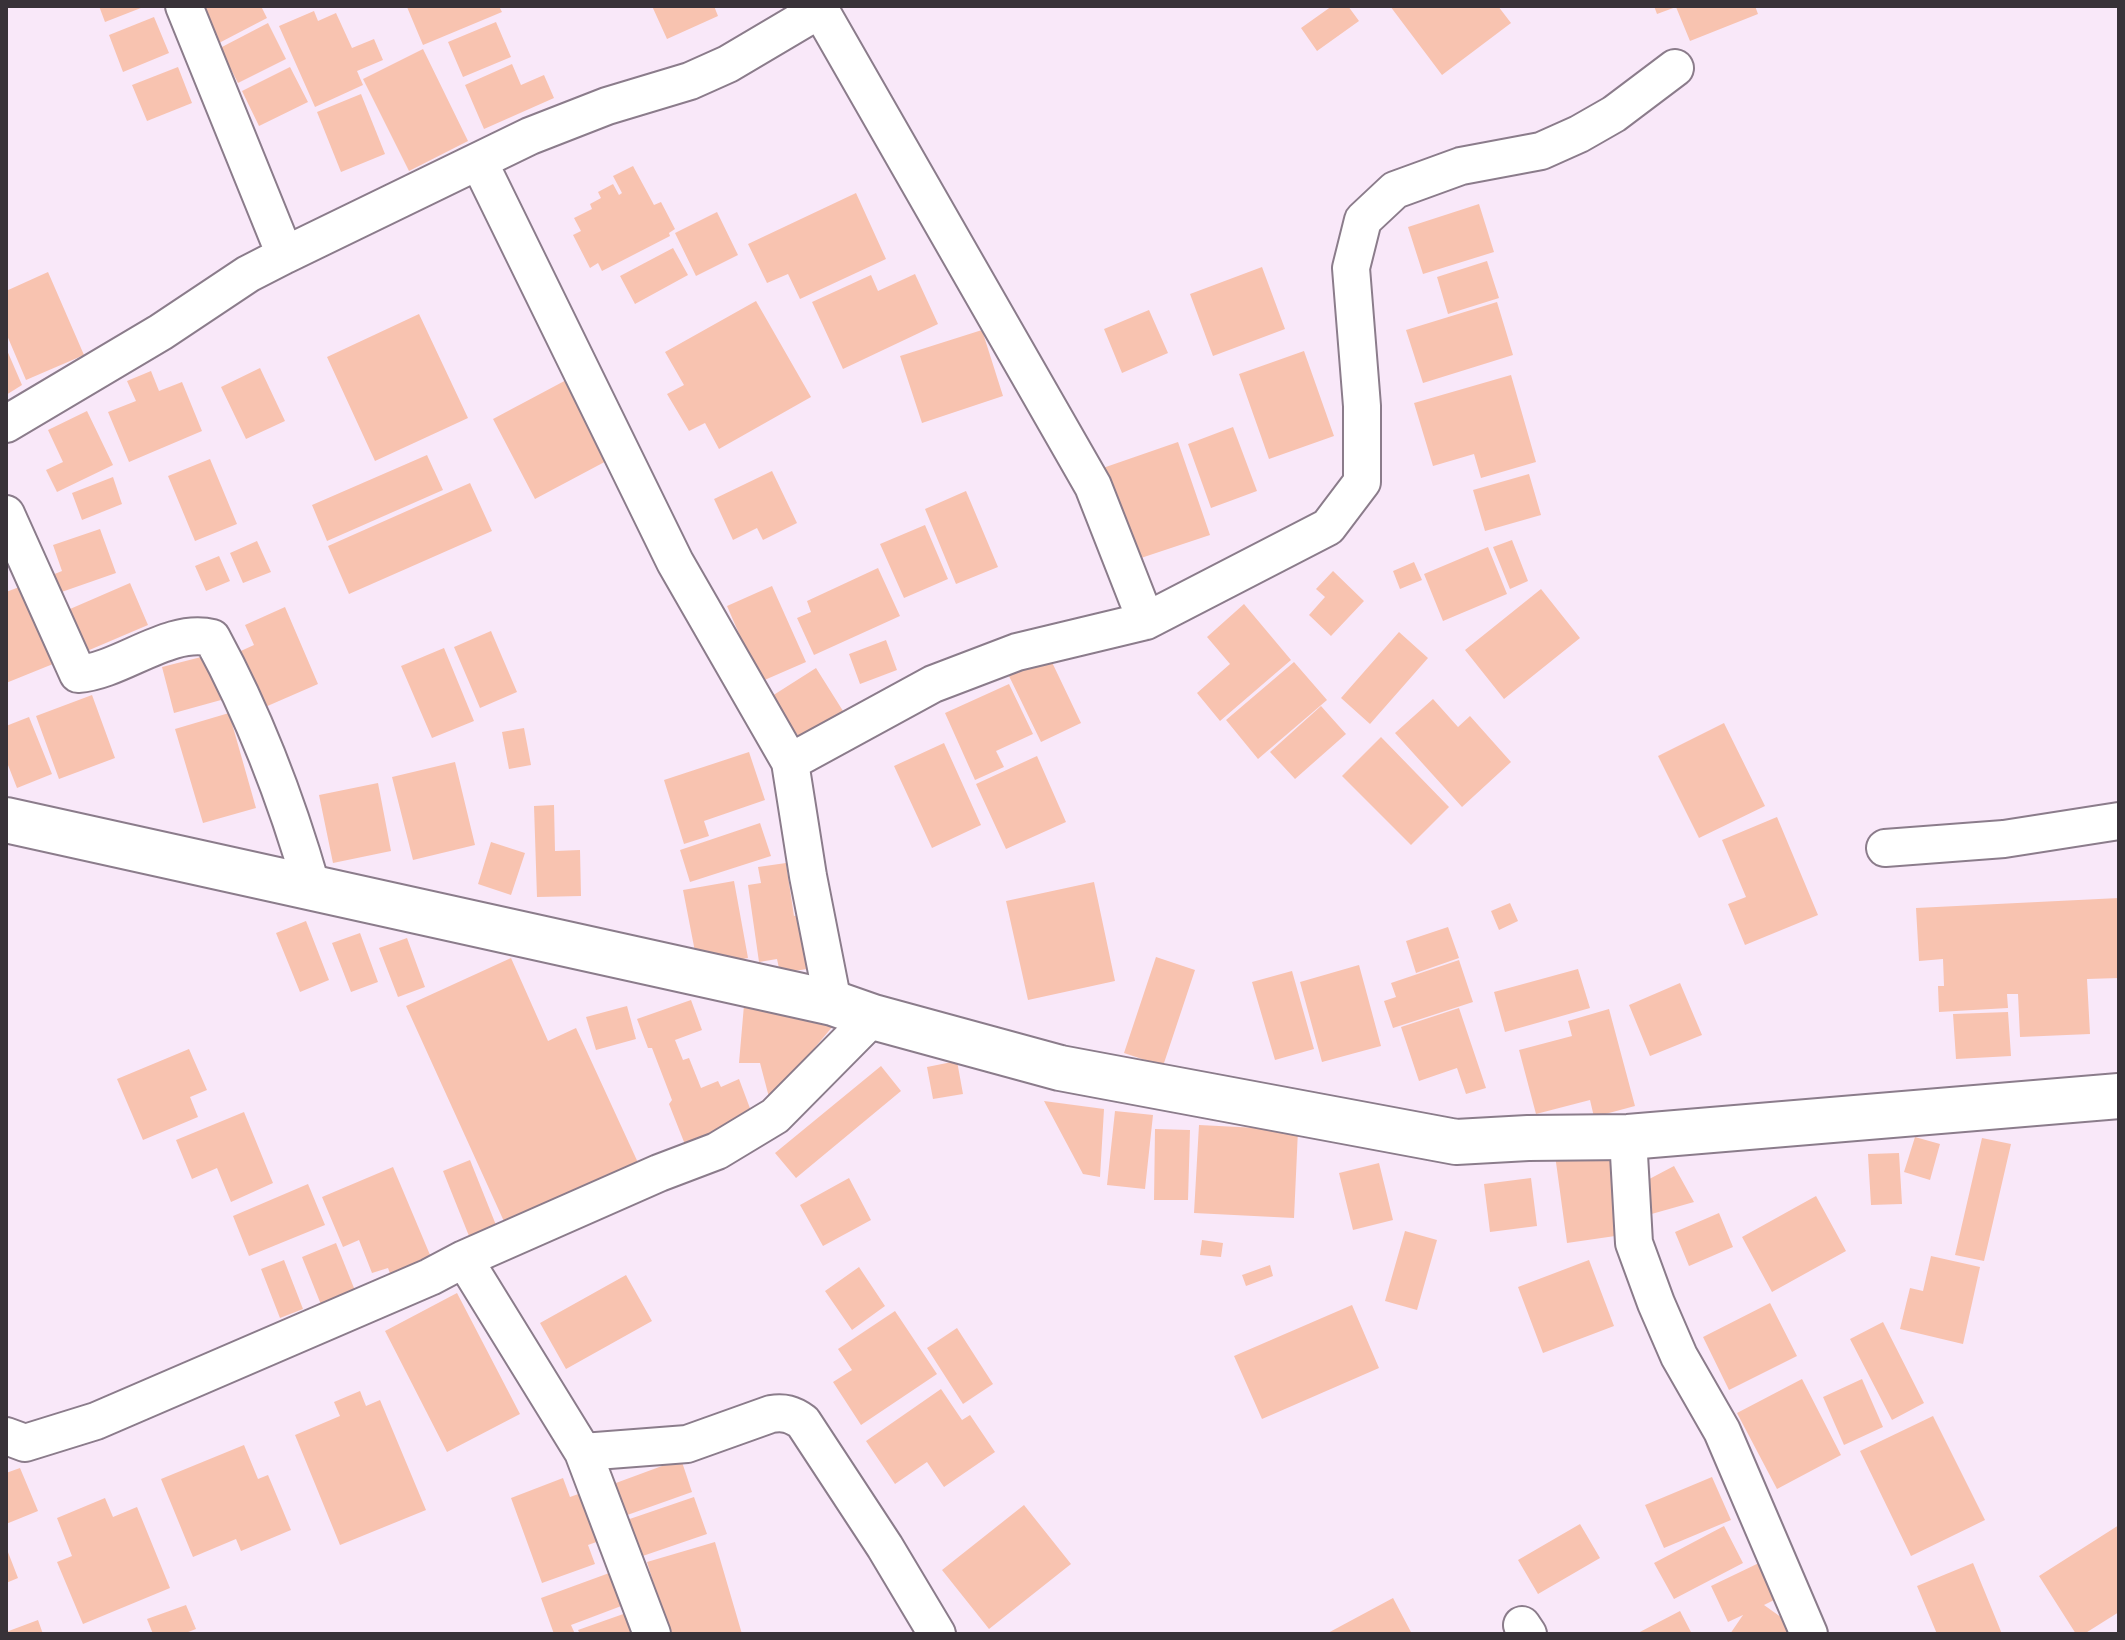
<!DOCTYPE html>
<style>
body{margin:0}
#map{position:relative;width:2125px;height:1640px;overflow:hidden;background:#f9e8f9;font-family:Mulish,sans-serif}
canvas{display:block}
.frame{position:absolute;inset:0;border:8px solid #383238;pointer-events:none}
</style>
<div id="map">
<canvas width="2125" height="1640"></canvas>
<div class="frame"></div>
</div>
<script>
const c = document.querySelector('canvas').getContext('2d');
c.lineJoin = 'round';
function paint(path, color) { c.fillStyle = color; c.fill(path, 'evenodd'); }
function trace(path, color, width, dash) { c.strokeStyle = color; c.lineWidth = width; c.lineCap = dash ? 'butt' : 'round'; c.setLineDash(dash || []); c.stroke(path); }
paint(new Path2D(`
 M 99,6 L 146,6 L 105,22 Z
 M 204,6 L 261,6 L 267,18 L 219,43 L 201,7 Z
 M 499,6 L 502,12 L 423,45 L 407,7 Z
 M 652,6 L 714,6 L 718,16 L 667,39 Z
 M 1332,6 L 1348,6 L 1359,21 L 1317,51 L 1301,28 Z
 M 1390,6 L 1498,6 L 1511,23 L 1442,75 Z
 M 1654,6 L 1755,6 L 1758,14 L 1690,41 L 1676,7 L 1657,14 Z
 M 314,11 L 318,21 L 336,13 L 352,48 L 374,39 L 383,60 L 357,71 L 363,85 L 315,107 L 279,26 Z
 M 154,17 L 169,53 L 123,72 L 109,35 Z
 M 496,22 L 511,57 L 463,77 L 448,42 Z
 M 268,23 L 286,59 L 238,83 L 220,48 Z
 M 423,49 L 468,141 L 409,171 L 363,79 Z
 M 512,64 L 521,85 L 544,75 L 554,98 L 484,129 L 465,85 Z
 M 178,67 L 192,103 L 147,121 L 132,85 Z
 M 290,67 L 308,102 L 259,126 L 242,91 Z
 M 361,94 L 385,154 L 341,172 L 317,112 Z
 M 633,166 L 654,205 L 661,202 L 675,229 L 669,233 L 670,236 L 602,271 L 598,263 L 590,268 L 573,235 L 581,231 L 574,218 L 592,209 L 590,204 L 601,198 L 598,192 L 613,184 L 619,195 L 622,193 L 613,176 Z
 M 856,193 L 886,259 L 800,299 L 788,274 L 767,283 L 748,244 Z
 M 1479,204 L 1494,252 L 1423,274 L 1408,227 Z
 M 717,212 L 738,255 L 696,276 L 675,233 Z
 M 673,248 L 688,275 L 635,304 L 620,276 Z
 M 1487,261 L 1499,298 L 1448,314 L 1437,277 Z
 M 1262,267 L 1285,329 L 1213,356 L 1190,294 Z
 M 48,272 L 84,355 L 26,380 L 6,333 L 6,291 Z
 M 915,274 L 938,324 L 843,369 L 812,302 L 871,275 L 878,291 Z
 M 756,301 L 811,397 L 719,449 L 705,423 L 689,431 L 667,394 L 684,385 L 665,352 Z
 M 1497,302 L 1513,355 L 1423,383 L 1406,330 Z
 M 1149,310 L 1168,353 L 1122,373 L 1104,329 Z
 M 419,314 L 468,418 L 375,461 L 327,357 Z
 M 982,330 L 1003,396 L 922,423 L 900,356 Z
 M 6,348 L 22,385 L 6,395 Z
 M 1304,351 L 1334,436 L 1269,459 L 1239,374 Z
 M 260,368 L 285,421 L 246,439 L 221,387 Z
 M 151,371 L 159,391 L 182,382 L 202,431 L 129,462 L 108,412 L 136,401 L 127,381 Z
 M 1511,375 L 1536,462 L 1481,478 L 1474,454 L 1433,466 L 1414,403 Z
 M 570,378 L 612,458 L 535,499 L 493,419 Z
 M 87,411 L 113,465 L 57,492 L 46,470 L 63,462 L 48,430 Z
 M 1233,427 L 1257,491 L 1211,508 L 1188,444 Z
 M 1178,442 L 1210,535 L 1132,561 L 1100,469 Z
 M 427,455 L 443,490 L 327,541 L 312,505 Z
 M 210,459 L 237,524 L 195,541 L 168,476 Z
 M 772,471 L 797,523 L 763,540 L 757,528 L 733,540 L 714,499 Z
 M 1529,474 L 1541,515 L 1485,531 L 1473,490 Z
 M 113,477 L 122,504 L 82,520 L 72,493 Z
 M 470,483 L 492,531 L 349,594 L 328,546 Z
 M 966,491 L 998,567 L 956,584 L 925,509 Z
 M 925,525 L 948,579 L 904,598 L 880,544 Z
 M 100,529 L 116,573 L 53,595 L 47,577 L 62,571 L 53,545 Z
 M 1512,540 L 1528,581 L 1510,589 L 1493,547 Z
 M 257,541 L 271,572 L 243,583 L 230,553 Z
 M 1488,547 L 1507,594 L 1443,621 L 1424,574 Z
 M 219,556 L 230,581 L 206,591 L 195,566 Z
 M 1414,562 L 1422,580 L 1400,589 L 1393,571 Z
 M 878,568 L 900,616 L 814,655 L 797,618 L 811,612 L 807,601 Z
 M 1333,571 L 1364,601 L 1331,636 L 1309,615 L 1325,597 L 1316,589 Z
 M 130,583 L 148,625 L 87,651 L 70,609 Z
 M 22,586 L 53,664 L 6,683 L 6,592 Z
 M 772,586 L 806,662 L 760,682 L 727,606 Z
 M 1541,589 L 1580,638 L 1504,699 L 1465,650 Z
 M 1244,604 L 1291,660 L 1220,721 L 1197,693 L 1230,664 L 1207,637 Z
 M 285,607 L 318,684 L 256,711 L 232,655 L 254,645 L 245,625 Z
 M 491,631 L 517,692 L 480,708 L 454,647 Z
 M 1399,632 L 1428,658 L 1370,724 L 1341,698 Z
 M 886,640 L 897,670 L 860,684 L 849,654 Z
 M 444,648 L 474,721 L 432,738 L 401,666 Z
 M 209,655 L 221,700 L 174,713 L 162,667 Z
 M 1049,656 L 1081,723 L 1041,742 L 1009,676 Z
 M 1294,662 L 1327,700 L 1258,759 L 1226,720 Z
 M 816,668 L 843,711 L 800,739 L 772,696 Z
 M 1009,684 L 1033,734 L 996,751 L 1004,767 L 975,780 L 945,713 Z
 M 92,695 L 115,758 L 59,779 L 36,716 Z
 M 1433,699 L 1458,727 L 1470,716 L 1511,762 L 1462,807 L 1395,733 Z
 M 1321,706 L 1346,734 L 1295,779 L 1270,752 Z
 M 229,713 L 256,808 L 203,823 L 175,729 Z
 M 29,717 L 52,774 L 17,788 L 6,760 L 6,726 Z
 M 1724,723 L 1765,806 L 1699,838 L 1658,756 Z
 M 524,728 L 531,765 L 509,769 L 502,732 Z
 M 1381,737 L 1449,807 L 1411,845 L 1342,776 Z
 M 944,743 L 981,825 L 932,848 L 894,766 Z
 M 749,752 L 765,800 L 704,821 L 709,836 L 684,844 L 664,780 Z
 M 1037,756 L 1066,822 L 1006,849 L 976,784 Z
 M 455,762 L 475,845 L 413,860 L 392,777 Z
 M 378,783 L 391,851 L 333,863 L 319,795 Z
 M 554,805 L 555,851 L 580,850 L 581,896 L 537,897 L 534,806 Z
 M 1777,817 L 1818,915 L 1745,945 L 1728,904 L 1746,897 L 1722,840 Z
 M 760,823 L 771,856 L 690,882 L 680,850 Z
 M 491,842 L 525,853 L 511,895 L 478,884 Z
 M 786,863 L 794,916 L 806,914 L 814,968 L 780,973 L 777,959 L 759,962 L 748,885 L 761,883 L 758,867 Z
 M 734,881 L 748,958 L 698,967 L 683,890 Z
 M 1094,882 L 1115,981 L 1028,1000 L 1006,901 Z
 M 2119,898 L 2119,978 L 2087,979 L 2090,1034 L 2020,1037 L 2018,994 L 2007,994 L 2008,1008 L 1939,1012 L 1938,986 L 1944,986 L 1943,959 L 1919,961 L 1916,908 Z
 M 1510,903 L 1518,921 L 1499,930 L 1491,911 Z
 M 306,921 L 329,980 L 300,992 L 276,933 Z
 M 1448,927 L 1459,958 L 1416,973 L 1406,941 Z
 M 360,933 L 378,982 L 351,992 L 332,943 Z
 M 407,938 L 425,987 L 398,997 L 379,948 Z
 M 1156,957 L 1195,970 L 1163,1066 L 1124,1053 Z
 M 511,958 L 548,1041 L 576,1028 L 640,1167 L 507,1228 L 406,1006 Z
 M 1459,960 L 1473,1002 L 1393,1028 L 1384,1001 L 1396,997 L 1391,983 Z
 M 1359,965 L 1381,1046 L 1322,1062 L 1300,982 Z
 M 1578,969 L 1590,1008 L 1505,1032 L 1494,992 Z
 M 1292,971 L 1314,1049 L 1275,1060 L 1252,982 Z
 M 1680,983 L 1702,1035 L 1650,1056 L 1629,1005 Z
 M 691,1000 L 702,1030 L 675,1040 L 683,1060 L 689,1058 L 701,1088 L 718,1081 L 721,1087 L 739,1079 L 754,1119 L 686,1147 L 669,1104 L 672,1100 L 652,1048 L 648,1048 L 637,1019 Z
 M 744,1005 L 833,1026 L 770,1101 L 760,1063 L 739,1063 Z
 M 627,1006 L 636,1039 L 596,1050 L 586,1017 Z
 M 1459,1008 L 1486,1088 L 1466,1094 L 1457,1068 L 1419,1081 L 1401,1027 Z
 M 1609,1009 L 1635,1106 L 1594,1117 L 1590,1100 L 1536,1114 L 1519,1050 L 1572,1036 L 1568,1021 Z
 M 2008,1012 L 2011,1056 L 1956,1059 L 1953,1014 Z
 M 189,1049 L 207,1090 L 190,1097 L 198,1117 L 143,1140 L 117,1079 Z
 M 957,1061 L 963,1094 L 933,1099 L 927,1067 Z
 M 881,1066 L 901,1091 L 796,1178 L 775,1153 Z
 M 1044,1101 L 1104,1109 L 1100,1177 L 1083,1174 Z
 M 1115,1111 L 1153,1115 L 1145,1189 L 1107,1185 Z
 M 244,1112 L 273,1183 L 231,1202 L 217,1168 L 192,1179 L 176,1140 Z
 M 1199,1125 L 1298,1130 L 1294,1218 L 1194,1213 Z
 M 1155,1129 L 1190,1130 L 1188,1200 L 1154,1200 Z
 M 1915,1137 L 1940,1144 L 1930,1180 L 1904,1172 Z
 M 1982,1138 L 2011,1144 L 1984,1261 L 1955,1255 Z
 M 1610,1148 L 1622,1235 L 1567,1243 L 1555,1155 Z
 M 1899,1153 L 1902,1204 L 1871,1205 L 1868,1154 Z
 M 470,1160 L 498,1230 L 471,1241 L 443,1171 Z
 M 1379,1163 L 1393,1220 L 1353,1230 L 1339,1173 Z
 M 1674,1166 L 1694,1202 L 1648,1215 L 1636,1186 Z
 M 393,1167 L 433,1262 L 392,1279 L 388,1268 L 372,1273 L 359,1240 L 343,1247 L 322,1197 Z
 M 849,1178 L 871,1220 L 823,1246 L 800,1205 Z
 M 1531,1178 L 1537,1226 L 1490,1232 L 1484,1184 Z
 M 308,1184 L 325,1225 L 249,1256 L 233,1216 Z
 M 1816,1196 L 1846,1251 L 1772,1292 L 1742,1237 Z
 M 1719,1213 L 1733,1247 L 1689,1266 L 1675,1232 Z
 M 1405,1231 L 1437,1240 L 1417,1310 L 1385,1301 Z
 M 1202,1240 L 1223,1243 L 1221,1257 L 1200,1255 Z
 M 336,1243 L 356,1293 L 322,1307 L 302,1257 Z
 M 1931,1256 L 1980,1267 L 1963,1344 L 1900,1329 L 1910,1288 L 1923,1291 Z
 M 284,1260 L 303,1309 L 280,1318 L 261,1269 Z
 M 1589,1260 L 1614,1326 L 1543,1353 L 1518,1287 Z
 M 1270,1265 L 1273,1276 L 1246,1286 L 1242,1275 Z
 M 859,1267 L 885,1306 L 852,1330 L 825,1291 Z
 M 626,1275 L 652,1321 L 566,1369 L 540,1323 Z
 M 457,1293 L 520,1414 L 447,1452 L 385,1331 Z
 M 1770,1303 L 1797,1356 L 1729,1390 L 1703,1337 Z
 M 1352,1305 L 1379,1368 L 1262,1419 L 1234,1356 Z
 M 895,1311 L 937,1374 L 861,1425 L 833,1382 L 852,1370 L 838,1349 Z
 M 1883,1322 L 1924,1403 L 1892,1420 L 1850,1339 Z
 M 957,1328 L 993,1384 L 963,1404 L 927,1348 Z
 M 1802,1379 L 1841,1455 L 1777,1489 L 1737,1413 Z
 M 1862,1379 L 1883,1427 L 1844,1445 L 1823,1397 Z
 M 941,1389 L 962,1420 L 970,1415 L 995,1452 L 944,1487 L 927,1462 L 895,1484 L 866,1441 Z
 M 360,1391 L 366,1406 L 380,1400 L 426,1510 L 340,1545 L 295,1435 L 340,1416 L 334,1402 Z
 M 1933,1416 L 1985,1520 L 1911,1556 L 1860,1451 Z
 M 244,1445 L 258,1479 L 268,1475 L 291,1530 L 241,1551 L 236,1539 L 193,1557 L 161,1479 Z
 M 681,1459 L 692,1492 L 616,1519 L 605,1487 Z
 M 20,1468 L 38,1511 L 6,1524 L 6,1473 Z
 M 1712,1477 L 1731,1520 L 1664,1548 L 1645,1505 Z
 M 563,1478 L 570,1497 L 584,1492 L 602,1540 L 588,1545 L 595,1564 L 542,1583 L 511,1498 Z
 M 694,1497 L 707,1534 L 631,1560 L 618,1523 Z
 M 105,1498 L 113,1517 L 137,1507 L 170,1588 L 83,1624 L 57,1562 L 72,1556 L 57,1518 Z
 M 1024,1505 L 1071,1564 L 989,1629 L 942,1570 Z
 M 1580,1524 L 1600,1558 L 1538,1594 L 1518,1560 Z
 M 2119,1525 L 2119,1612 L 2084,1634 L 2076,1634 L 2039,1576 Z
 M 1724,1526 L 1743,1563 L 1674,1599 L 1654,1563 Z
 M 715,1542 L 742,1634 L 669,1634 L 647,1562 Z
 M 6,1547 L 18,1578 L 6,1583 Z
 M 1761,1562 L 1778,1598 L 1764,1605 L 1792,1625 L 1786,1634 L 1730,1634 L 1743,1615 L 1728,1622 L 1711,1586 Z
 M 1973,1563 L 2002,1634 L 1937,1634 L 1917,1586 Z
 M 612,1572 L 624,1605 L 571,1625 L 575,1634 L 554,1634 L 541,1598 Z
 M 1393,1598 L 1412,1634 L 1326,1634 Z
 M 186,1605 L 196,1629 L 183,1634 L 153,1634 L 147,1619 Z
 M 1680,1611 L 1692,1634 L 1636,1634 Z
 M 629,1612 L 637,1634 L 580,1634 L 578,1630 Z
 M 38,1620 L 43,1634 L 6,1634 L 6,1632 Z`), '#f8c3b0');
const minor = new Path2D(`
 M 184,6 L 285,255
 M 818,6 L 1093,486 L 1146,621
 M 479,162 L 675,562 L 790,762 L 808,876 L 833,1003
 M 6,424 L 161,332 L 248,274 L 285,255 L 530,136 L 607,106 L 690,81 L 728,64 L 821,9 L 820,6
 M 6,514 L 78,674 C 121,671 169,627 212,638 C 255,717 287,801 312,888
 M 790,762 L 933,684 L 1017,652 L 1146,621 L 1328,527 L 1362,482 L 1362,406 L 1351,268 L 1363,220 L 1395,190 L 1461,166 L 1541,151 L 1579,134 L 1614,114 L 1675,68
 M 1885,848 L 2004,839 L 2119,821
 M 1628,1137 L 1634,1243 L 1656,1303 L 1679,1356 L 1722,1431 L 1809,1634
 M 464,1259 L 583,1452 L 652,1634
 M 6,1436 L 25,1443 L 96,1421 L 430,1277 L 464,1259 L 659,1173 L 717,1151 L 775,1116 L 873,1017
 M 583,1452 L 687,1444 L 771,1414 C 784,1412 792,1414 803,1422 L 885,1547 L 937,1634
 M 1522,1625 L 1528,1634`);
const tertiary = new Path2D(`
 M 6,820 L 833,1003 L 873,1017 L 1060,1068 L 1456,1142 L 1528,1138 L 1628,1137 L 2119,1096`);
trace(minor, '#8b7c8b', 40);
trace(tertiary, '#8b7c8b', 48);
trace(minor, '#fff', 36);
trace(tertiary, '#fff', 44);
</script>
